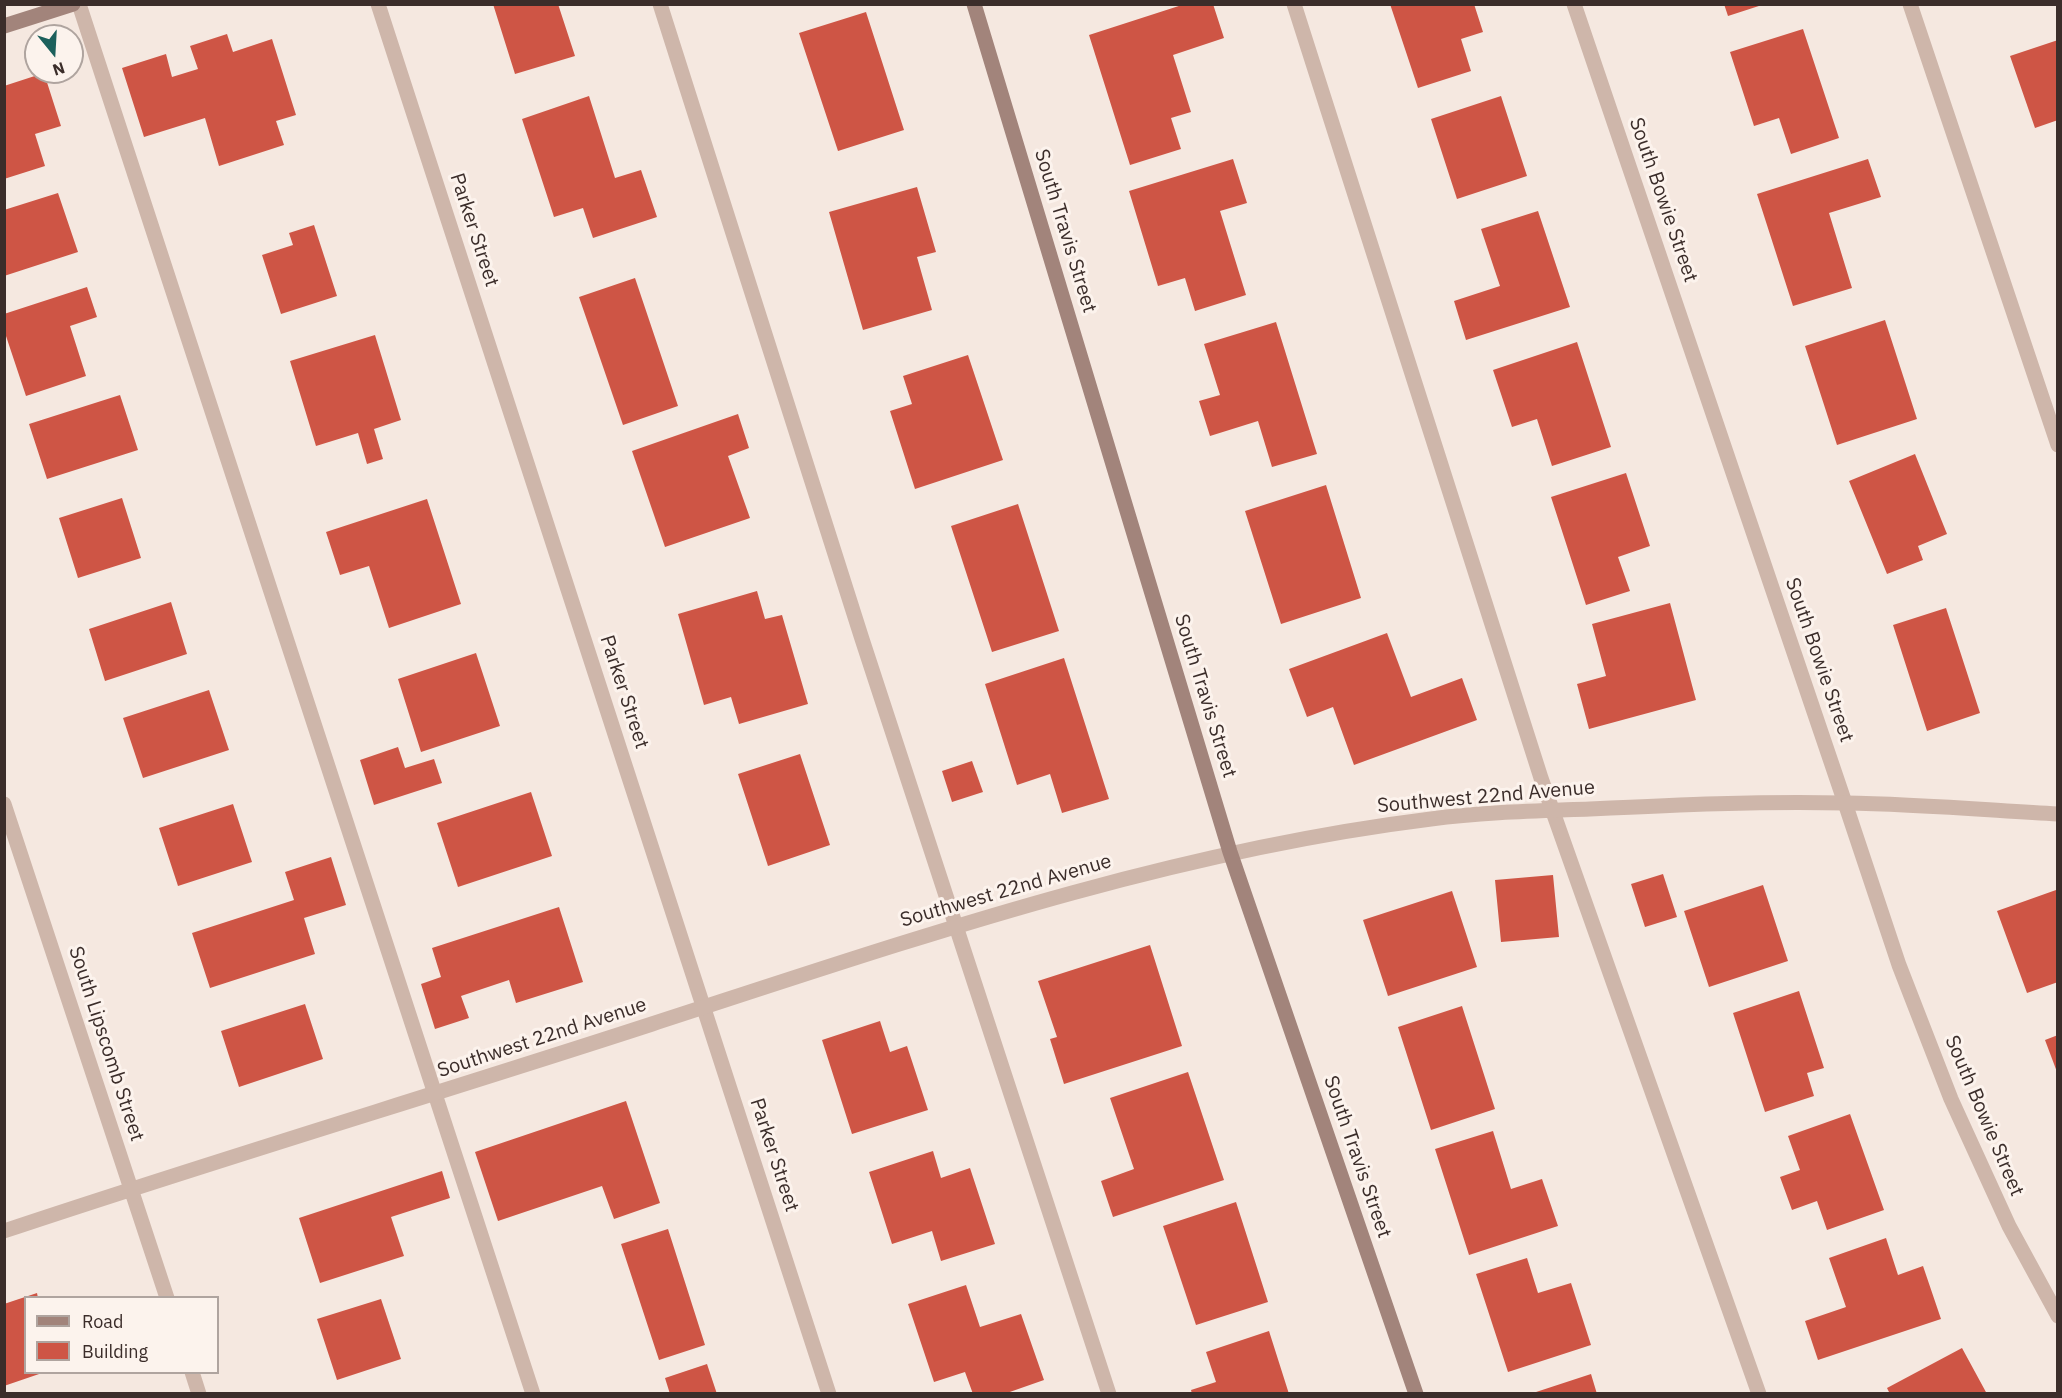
<!DOCTYPE html>
<style>
body{margin:0}
#map{position:relative;width:2062px;height:1398px;overflow:hidden;background:#f5e8e0;font-family:"IBM Plex Sans",sans-serif}
canvas{display:block}
.frame{position:absolute;inset:0;border:6px solid #3b2d2a;pointer-events:none}
.legend{position:absolute;left:24px;top:1296px;width:195px;height:78px;box-sizing:border-box;background:#fcf3ed;border:2px solid #afa49f;margin:0;padding:8px 10px;list-style:none;font-size:18px;color:#3b2d2a}
.legend li{display:flex;align-items:center;gap:12px;height:30px}
.legend b{width:30px;border:2px solid #afa49f}
.north{position:absolute;left:24px;top:24px;width:60px;height:60px;box-sizing:border-box;background:#fcf3ed;border:2px solid #afa49f;border-radius:50%;rotate:162deg;font-size:16px;font-weight:700;line-height:24px;text-align:center;color:#3b2d2a}
.north::after{content:'';display:block;margin:auto;width:21px;height:27px;background:#1c605c;clip-path:polygon(50% 0,100% 100%,50% 72%,0 100%)}
</style>
<div id="map">
<canvas width="2062" height="1398"></canvas>
<div class="frame"></div>
<ul class="legend">
<li><b style="height:8px;background:#a2847b"></b>Road</li>
<li><b style="height:16px;background:#ce5545"></b>Building</li>
</ul>
<div class="north">N</div>
</div>
<script>
const c = document.querySelector('canvas').getContext('2d');
c.lineJoin = 'round';
function paint(path, color) { c.fillStyle = color; c.fill(path, 'evenodd'); }
function trace(path, color, width, dash) { c.strokeStyle = color; c.lineWidth = width; c.lineCap = dash ? 'butt' : 'round'; c.setLineDash(dash || []); c.stroke(path); }
function write(font, color, halo, rows, align = 'center') {
  c.font = font + ' "IBM Plex Sans",sans-serif'; c.lineWidth = 6; c.setLineDash([]); c.textBaseline = 'middle'; c.strokeStyle = halo; c.fillStyle = color; for (const [text, x, y, turn = 0] of rows) {
    c.save(); c.translate(x, y); c.rotate((+turn || 0) * Math.PI / 180); c.textAlign = isNaN(turn) ? turn : align; if (halo) c.strokeText(text, 0, 0); c.fillText(text, 0, 0); c.restore();
  }
}
paint(new Path2D(`
 M 493,4 L 558,4 L 575,56 L 515,74 Z
 M 1185,4 L 1213,4 L 1224,38 L 1173,55 L 1191,112 L 1171,118 L 1181,149 L 1130,165 L 1089,35 Z
 M 1390,4 L 1474,4 L 1483,32 L 1461,39 L 1471,71 L 1418,88 Z
 M 1724,4 L 1762,4 L 1762,5 L 1728,16 Z
 M 866,12 L 904,130 L 838,151 L 799,33 Z
 M 1803,29 L 1839,138 L 1791,154 L 1779,118 L 1754,126 L 1730,52 Z
 M 227,34 L 233,52 L 272,39 L 296,115 L 276,121 L 284,145 L 219,166 L 205,118 L 144,137 L 122,68 L 166,54 L 172,77 L 198,69 L 190,46 Z
 M 2058,40 L 2058,120 L 2035,128 L 2010,56 Z
 M 44,73 L 61,126 L 35,134 L 45,166 L 4,179 L 4,86 Z
 M 589,96 L 615,178 L 641,170 L 657,217 L 593,238 L 583,208 L 554,217 L 522,119 Z
 M 1501,96 L 1527,176 L 1457,199 L 1431,119 Z
 M 1233,159 L 1247,203 L 1220,211 L 1246,295 L 1195,311 L 1185,278 L 1158,286 L 1129,191 Z
 M 1868,159 L 1881,197 L 1829,213 L 1852,288 L 1793,306 L 1757,194 Z
 M 917,187 L 936,252 L 917,257 L 932,310 L 863,330 L 829,212 Z
 M 58,193 L 78,252 L 4,276 L 4,210 Z
 M 1538,211 L 1570,307 L 1466,340 L 1454,301 L 1500,286 L 1481,229 Z
 M 314,225 L 337,296 L 281,314 L 262,255 L 293,245 L 289,233 Z
 M 635,278 L 678,406 L 623,425 L 579,297 Z
 M 87,287 L 97,317 L 70,326 L 86,376 L 26,396 L 4,330 L 4,314 Z
 M 1885,320 L 1917,419 L 1837,445 L 1805,346 Z
 M 1276,322 L 1317,454 L 1272,467 L 1258,421 L 1210,436 L 1199,401 L 1220,395 L 1204,344 Z
 M 375,335 L 401,420 L 374,429 L 383,459 L 367,464 L 358,433 L 316,446 L 290,361 Z
 M 1577,342 L 1611,447 L 1552,466 L 1537,419 L 1512,427 L 1493,370 Z
 M 968,355 L 1003,460 L 915,489 L 890,411 L 912,404 L 903,376 Z
 M 120,395 L 138,450 L 47,479 L 29,424 Z
 M 738,414 L 749,448 L 728,456 L 750,518 L 665,547 L 632,451 Z
 M 1915,454 L 1947,534 L 1918,546 L 1923,560 L 1887,574 L 1849,481 Z
 M 1626,473 L 1650,546 L 1618,557 L 1630,591 L 1586,605 L 1551,497 Z
 M 1326,485 L 1361,598 L 1281,624 L 1245,511 Z
 M 122,498 L 141,558 L 78,578 L 59,518 Z
 M 427,499 L 461,604 L 389,628 L 369,566 L 340,575 L 326,532 Z
 M 1018,504 L 1059,631 L 992,652 L 951,526 Z
 M 757,591 L 765,619 L 782,615 L 808,704 L 739,724 L 731,697 L 704,705 L 678,614 Z
 M 171,602 L 187,654 L 105,681 L 89,629 Z
 M 1670,603 L 1696,700 L 1589,729 L 1577,684 L 1606,676 L 1592,624 Z
 M 1946,608 L 1980,713 L 1927,731 L 1893,625 Z
 M 1387,633 L 1411,697 L 1462,678 L 1477,720 L 1354,765 L 1333,707 L 1307,717 L 1289,669 Z
 M 476,653 L 500,726 L 421,752 L 398,679 Z
 M 1064,658 L 1109,799 L 1062,813 L 1050,774 L 1017,785 L 985,684 Z
 M 209,690 L 229,750 L 143,778 L 123,718 Z
 M 398,747 L 405,768 L 434,759 L 442,783 L 374,805 L 360,760 Z
 M 800,754 L 830,845 L 768,866 L 738,774 Z
 M 972,761 L 983,792 L 952,802 L 942,771 Z
 M 531,792 L 552,856 L 458,887 L 437,823 Z
 M 233,804 L 252,862 L 178,886 L 159,828 Z
 M 331,857 L 346,905 L 304,918 L 315,954 L 210,988 L 192,933 L 294,900 L 285,872 Z
 M 1663,874 L 1677,917 L 1645,927 L 1631,884 Z
 M 1553,875 L 1559,937 L 1501,942 L 1495,880 Z
 M 1763,885 L 1788,961 L 1709,987 L 1684,911 Z
 M 2056,890 L 2058,895 L 2058,982 L 2027,993 L 1997,911 Z
 M 1452,891 L 1477,967 L 1388,996 L 1363,920 Z
 M 559,907 L 583,982 L 516,1003 L 509,980 L 461,996 L 469,1018 L 435,1029 L 421,984 L 441,977 L 432,948 Z
 M 1150,945 L 1182,1046 L 1064,1084 L 1050,1039 L 1057,1037 L 1038,981 Z
 M 1799,991 L 1824,1068 L 1807,1073 L 1814,1096 L 1765,1112 L 1733,1013 Z
 M 305,1004 L 323,1059 L 239,1087 L 221,1031 Z
 M 1462,1006 L 1495,1109 L 1431,1130 L 1398,1027 Z
 M 880,1021 L 890,1052 L 907,1046 L 928,1110 L 852,1134 L 822,1040 Z
 M 2058,1035 L 2058,1072 L 2057,1072 L 2045,1040 Z
 M 1188,1072 L 1224,1180 L 1113,1217 L 1101,1181 L 1134,1169 L 1110,1098 Z
 M 626,1101 L 660,1203 L 614,1219 L 602,1186 L 498,1221 L 475,1152 Z
 M 1850,1114 L 1884,1210 L 1827,1230 L 1817,1201 L 1792,1210 L 1780,1177 L 1800,1170 L 1788,1136 Z
 M 1493,1131 L 1511,1189 L 1542,1179 L 1558,1226 L 1469,1255 L 1435,1149 Z
 M 933,1151 L 941,1178 L 970,1168 L 995,1244 L 941,1261 L 932,1231 L 892,1244 L 869,1172 Z
 M 442,1171 L 450,1198 L 391,1217 L 404,1256 L 320,1283 L 299,1218 Z
 M 1236,1202 L 1268,1302 L 1196,1325 L 1163,1226 Z
 M 668,1229 L 705,1345 L 659,1360 L 621,1244 Z
 M 1886,1238 L 1898,1275 L 1923,1266 L 1941,1319 L 1818,1360 L 1805,1321 L 1846,1307 L 1829,1258 Z
 M 1527,1258 L 1538,1293 L 1571,1283 L 1591,1345 L 1508,1372 L 1476,1274 Z
 M 966,1285 L 980,1327 L 1021,1314 L 1044,1380 L 1004,1394 L 973,1394 L 965,1372 L 934,1382 L 908,1304 Z
 M 37,1293 L 38,1298 L 26,1298 L 26,1372 L 42,1373 L 4,1386 L 4,1304 Z
 M 381,1299 L 401,1359 L 337,1380 L 317,1319 Z
 M 1269,1331 L 1289,1394 L 1192,1394 L 1191,1390 L 1216,1382 L 1206,1352 Z
 M 1962,1348 L 1987,1394 L 1890,1394 L 1887,1388 Z
 M 707,1364 L 717,1394 L 670,1394 L 665,1378 Z
 M 1591,1374 L 1597,1394 L 1533,1394 L 1533,1393 Z`), '#ce5545');
trace(new Path2D(`
 M 79,4 L 533,1394
 M 660,4 L 862,639 L 1109,1394
 M 1294,4 L 1541,778 L 1759,1394
 M 1910,4 L 2058,445`), '#ceb6aa', 15);
trace(new Path2D(`
 M 378,4 L 829,1394
 M 1574,4 L 1845,803 L 1899,965 L 1951,1099 L 2009,1226 L 2058,1316`), '#ceb6aa', 15);
trace(new Path2D(`
 M 4,804 L 167,1298
 M 4,1231 C 219,1159 437,1094 652,1024 C 908,941 1163,852 1431,819 C 1484,812 1538,811 1590,809 C 1675,805 1760,801 1845,803 C 1916,804 1987,810 2058,814
 M 192,1372 L 199,1394`), '#ceb6aa', 15);
trace(new Path2D(`
 M 974,4 L 1230,852 L 1416,1394
 M 4,26 L 73,4`), '#a2847b', 15);
write('20px', '#3b2d2a', '#fcf3ed', [
 ["South Bowie Street",1663,200,71],
 ["Parker Street",474,230,72],
 ["South Travis Street",1065,231,73],
 ["South Bowie Street",1819,660,71],
 ["Parker Street",624,692,72],
 ["South Travis Street",1205,696,73],
 ["Southwest 22nd Avenue",1486,797,-5],
 ["Southwest 22nd Avenue",1006,891,-16],
 ["Southwest 22nd Avenue",542,1038,-18],
 ["South Lipscomb Street",106,1044,72],
 ["South Bowie Street",1984,1116,67],
 ["Parker Street",774,1155,72],
 ["South Travis Street",1357,1157,71]
]);
</script>
